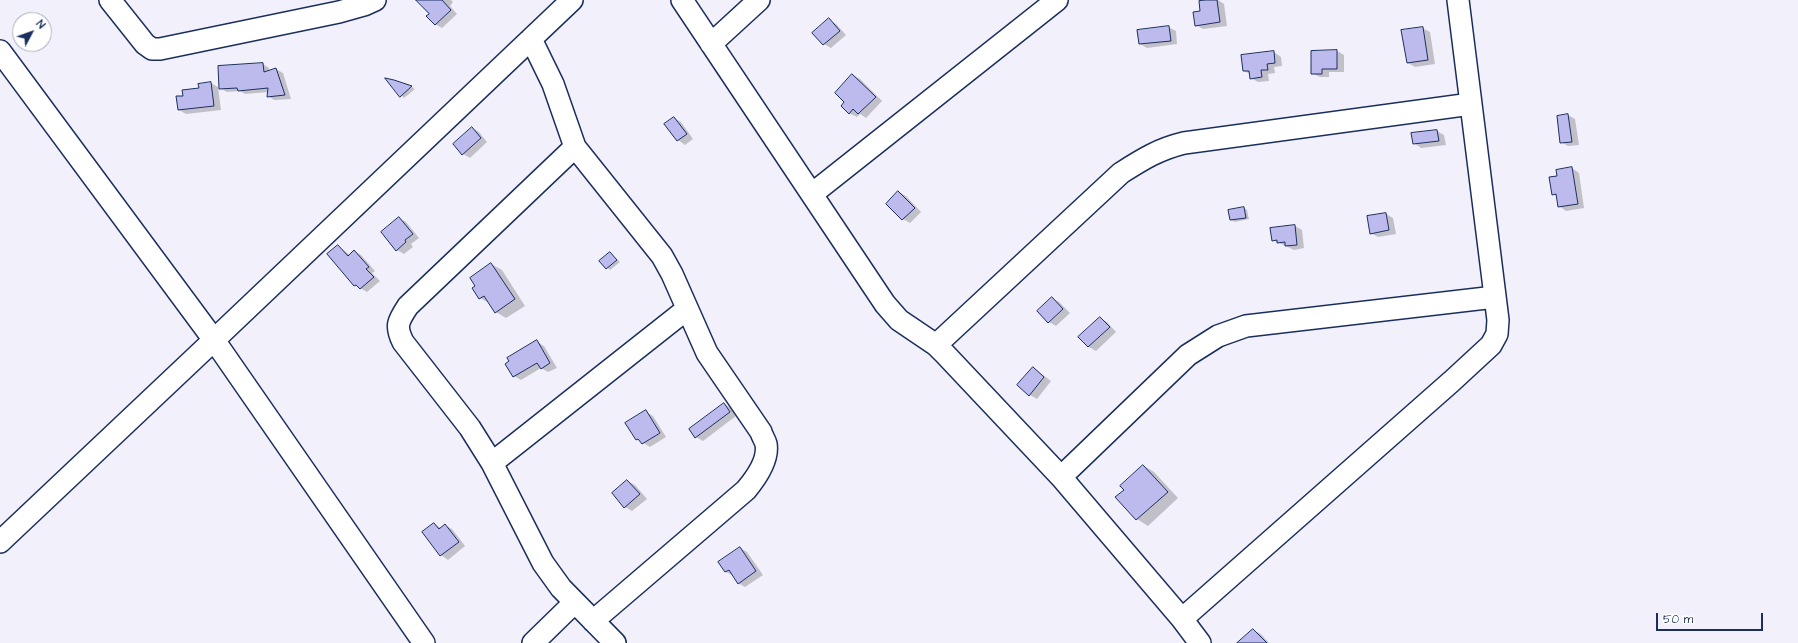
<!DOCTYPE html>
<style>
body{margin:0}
#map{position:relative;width:1798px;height:643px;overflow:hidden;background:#f2f1fb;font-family:"Architects Daughter",sans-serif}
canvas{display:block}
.north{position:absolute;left:12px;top:12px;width:40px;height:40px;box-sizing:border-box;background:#fff;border:1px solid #a4acbf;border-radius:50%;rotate:49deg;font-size:11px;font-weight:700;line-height:16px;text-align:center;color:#1b2f5e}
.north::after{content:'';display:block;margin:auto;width:14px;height:18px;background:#1b2f5e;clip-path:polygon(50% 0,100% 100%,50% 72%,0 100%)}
.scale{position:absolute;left:1656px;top:613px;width:107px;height:18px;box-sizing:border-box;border:2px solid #1b2f5e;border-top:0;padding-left:5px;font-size:12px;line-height:14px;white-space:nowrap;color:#1b2f5e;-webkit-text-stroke:3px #fff;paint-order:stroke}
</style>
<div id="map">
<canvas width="1798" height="643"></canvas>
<div class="north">N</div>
<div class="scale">50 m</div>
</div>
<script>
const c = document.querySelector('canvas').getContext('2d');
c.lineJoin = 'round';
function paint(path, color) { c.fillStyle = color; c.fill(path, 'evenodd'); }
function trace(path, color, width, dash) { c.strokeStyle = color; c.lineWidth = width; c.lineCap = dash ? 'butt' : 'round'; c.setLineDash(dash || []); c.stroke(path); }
paint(new Path2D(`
 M 417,0 L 451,0 L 453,2 L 450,6 L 457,14 L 442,28 L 435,24 L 430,14 Z
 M 1214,0 L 1218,0 L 1224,4 L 1227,26 L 1203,29 L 1196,25 Z
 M 829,20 L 836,24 L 846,35 L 831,48 L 824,44 Z
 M 1168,27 L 1176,31 L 1177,44 L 1147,48 L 1140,44 Z
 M 1422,28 L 1430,32 L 1435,64 L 1415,67 L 1408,63 Z
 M 1337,51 L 1344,55 L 1344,72 L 1329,72 L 1329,77 L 1320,77 L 1312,73 Z
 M 1274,52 L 1281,57 L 1282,66 L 1274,67 L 1275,73 L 1268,74 L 1269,81 L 1258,82 L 1251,78 L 1250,74 L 1244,71 Z
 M 263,64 L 269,68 L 269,71 L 276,69 L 283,73 L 291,99 L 274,100 L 268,96 L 269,92 L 245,94 L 240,91 L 227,92 L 220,88 Z
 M 853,75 L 860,79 L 882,101 L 866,118 L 860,114 L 857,117 L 849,113 L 846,102 Z
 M 388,80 L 412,87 L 415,89 L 404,98 Z
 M 211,83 L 218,87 L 221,110 L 186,114 L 179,110 L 184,97 Z
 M 1568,115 L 1575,119 L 1579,145 L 1568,146 L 1561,142 Z
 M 674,118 L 681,122 L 693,139 L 685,145 L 678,140 L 666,124 Z
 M 472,128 L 479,132 L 487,142 L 470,158 L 463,154 Z
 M 1437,131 L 1444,135 L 1446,145 L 1421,148 L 1414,143 Z
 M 1572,168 L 1579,173 L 1584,208 L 1566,211 L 1559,206 L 1558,197 L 1553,194 L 1558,177 L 1557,170 Z
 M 899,192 L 906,196 L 921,212 L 910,223 L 903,219 Z
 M 1244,208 L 1247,210 L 1249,219 L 1235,222 L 1231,220 L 1230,210 Z
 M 1386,214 L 1393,218 L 1396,234 L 1378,237 L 1371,233 L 1368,217 Z
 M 399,218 L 406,222 L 419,238 L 411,244 L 413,247 L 404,254 L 397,250 Z
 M 1295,226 L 1302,230 L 1304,248 L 1294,250 L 1273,240 Z
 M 338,246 L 350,255 L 354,251 L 361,255 L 375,271 L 372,273 L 380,281 L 367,292 L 355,285 Z
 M 610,253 L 620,262 L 610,270 L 600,261 Z
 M 491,264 L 502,270 L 525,306 L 506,318 L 496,312 L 491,304 L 480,298 L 477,286 Z
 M 1052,298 L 1059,302 L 1070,313 L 1056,326 L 1049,322 Z
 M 1100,318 L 1107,322 L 1116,332 L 1096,351 L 1089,347 L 1080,337 Z
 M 537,342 L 544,346 L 557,368 L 548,372 L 541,368 L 521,380 L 514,376 Z
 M 1034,368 L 1051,381 L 1037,399 L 1030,395 Z
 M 724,404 L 731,408 L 736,416 L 703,441 L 696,437 Z
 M 646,412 L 653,416 L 666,437 L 650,447 L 637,439 Z
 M 1144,466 L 1154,472 L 1178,498 L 1148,526 L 1137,519 L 1125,490 Z
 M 627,481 L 635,485 L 647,499 L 632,511 L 625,507 L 613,493 Z
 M 434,524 L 441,528 L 445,525 L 452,529 L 465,546 L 448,560 L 441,555 L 423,532 Z
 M 740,548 L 747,552 L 763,575 L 745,587 L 738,583 L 734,576 L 726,572 L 719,562 Z
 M 1253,630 L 1261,634 L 1269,643 L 1250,643 Z`), '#0003');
const building = new Path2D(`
 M 416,0 L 442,0 L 451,10 L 435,25 L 426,16 L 429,14 Z
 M 1207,0 L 1217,0 L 1220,22 L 1195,26 L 1193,12 L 1200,11 L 1199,1 Z
 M 829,18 L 840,31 L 823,45 L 812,33 Z
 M 1169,26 L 1171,41 L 1139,44 L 1137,30 Z
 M 1423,27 L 1428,60 L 1407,63 L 1401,30 Z
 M 1337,50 L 1337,69 L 1322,69 L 1322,74 L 1311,74 L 1311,51 Z
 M 1274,51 L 1275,63 L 1267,64 L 1268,70 L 1261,70 L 1262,77 L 1250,79 L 1249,71 L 1243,71 L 1241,55 Z
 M 263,63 L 264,72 L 276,68 L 285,95 L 267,97 L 268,88 L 238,91 L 237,88 L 219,89 L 218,66 Z
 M 852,74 L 876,97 L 858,114 L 853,109 L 849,114 L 841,106 L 844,102 L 835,93 Z
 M 385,78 L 394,80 L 412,86 L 400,97 Z
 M 211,82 L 214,106 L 178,110 L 176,96 L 183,96 L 182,90 L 199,88 L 198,84 Z
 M 1568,114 L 1572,142 L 1560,143 L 1557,116 Z
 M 674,117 L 687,134 L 677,141 L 664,124 Z
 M 472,127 L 481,138 L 462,155 L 453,144 Z
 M 1437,130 L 1439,141 L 1413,144 L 1411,133 Z
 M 1572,167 L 1578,204 L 1558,207 L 1556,194 L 1552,195 L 1549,177 L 1557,176 L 1556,170 Z
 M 898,191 L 915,208 L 902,220 L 886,204 Z
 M 1244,207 L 1246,218 L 1230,220 L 1228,210 Z
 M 1386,213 L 1389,230 L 1370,234 L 1367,216 Z
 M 399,217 L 413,234 L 405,240 L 406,242 L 396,251 L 381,232 Z
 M 1295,225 L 1297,245 L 1285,246 L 1285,242 L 1277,243 L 1277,240 L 1272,241 L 1270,228 Z
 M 338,245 L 348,256 L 354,250 L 369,267 L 366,269 L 374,277 L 360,289 L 356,285 L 354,286 L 327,254 Z
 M 610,252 L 617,260 L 606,269 L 599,261 Z
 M 491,263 L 515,299 L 495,313 L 484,296 L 479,299 L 472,288 L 475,286 L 470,278 Z
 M 1052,297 L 1063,309 L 1048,323 L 1037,311 Z
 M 1100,317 L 1110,327 L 1088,347 L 1078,337 Z
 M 537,340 L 550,363 L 541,369 L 537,363 L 513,377 L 505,364 L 509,361 L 507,358 Z
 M 1033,367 L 1044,377 L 1029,396 L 1017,385 Z
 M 724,403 L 730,412 L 695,438 L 689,429 Z
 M 646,410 L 660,433 L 642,444 L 638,439 L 636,440 L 625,423 Z
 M 1143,465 L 1168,492 L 1136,520 L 1115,497 L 1124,490 L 1120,486 Z
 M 627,480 L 640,494 L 624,508 L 612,493 Z
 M 434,523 L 439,529 L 445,524 L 459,542 L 440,556 L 422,532 Z
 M 740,547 L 756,571 L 738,584 L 729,570 L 725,572 L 718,562 Z
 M 1253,629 L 1267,643 L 1237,643 Z`);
paint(building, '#bdbbed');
trace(building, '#1b2f5e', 1);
const minor = new Path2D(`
 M 110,0 L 145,44 L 152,49 L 160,49 L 339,12 L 364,5 L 375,0
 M 682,0 L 885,304 L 899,320 L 936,345 L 945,354 L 1061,477 L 1182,619 L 1200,643
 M 531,39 L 553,84 L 575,147 L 408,306 C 398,321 395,326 403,342 L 470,428 L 492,463 L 543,563 L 561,588 L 615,643
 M 711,44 L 759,0
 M 0,51 L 214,340 L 424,643
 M 575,147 L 662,256 L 672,274 L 707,353 L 761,432 C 762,436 765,440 766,444 C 769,460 756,478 746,490 L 593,621
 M 812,194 L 1057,0
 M 936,345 L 1121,173 C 1143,159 1159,149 1184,143 L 1471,104
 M 492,463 L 687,309
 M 1061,477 L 1188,355 L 1218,336 L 1246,326 L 1495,297
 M 0,542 L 214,340 L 572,0
 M 1182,619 L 1452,381 L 1491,345 L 1497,334 L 1498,320 L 1458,0
 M 533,643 L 574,603`);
trace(minor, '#1b2f5e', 24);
trace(minor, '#fff', 21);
</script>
